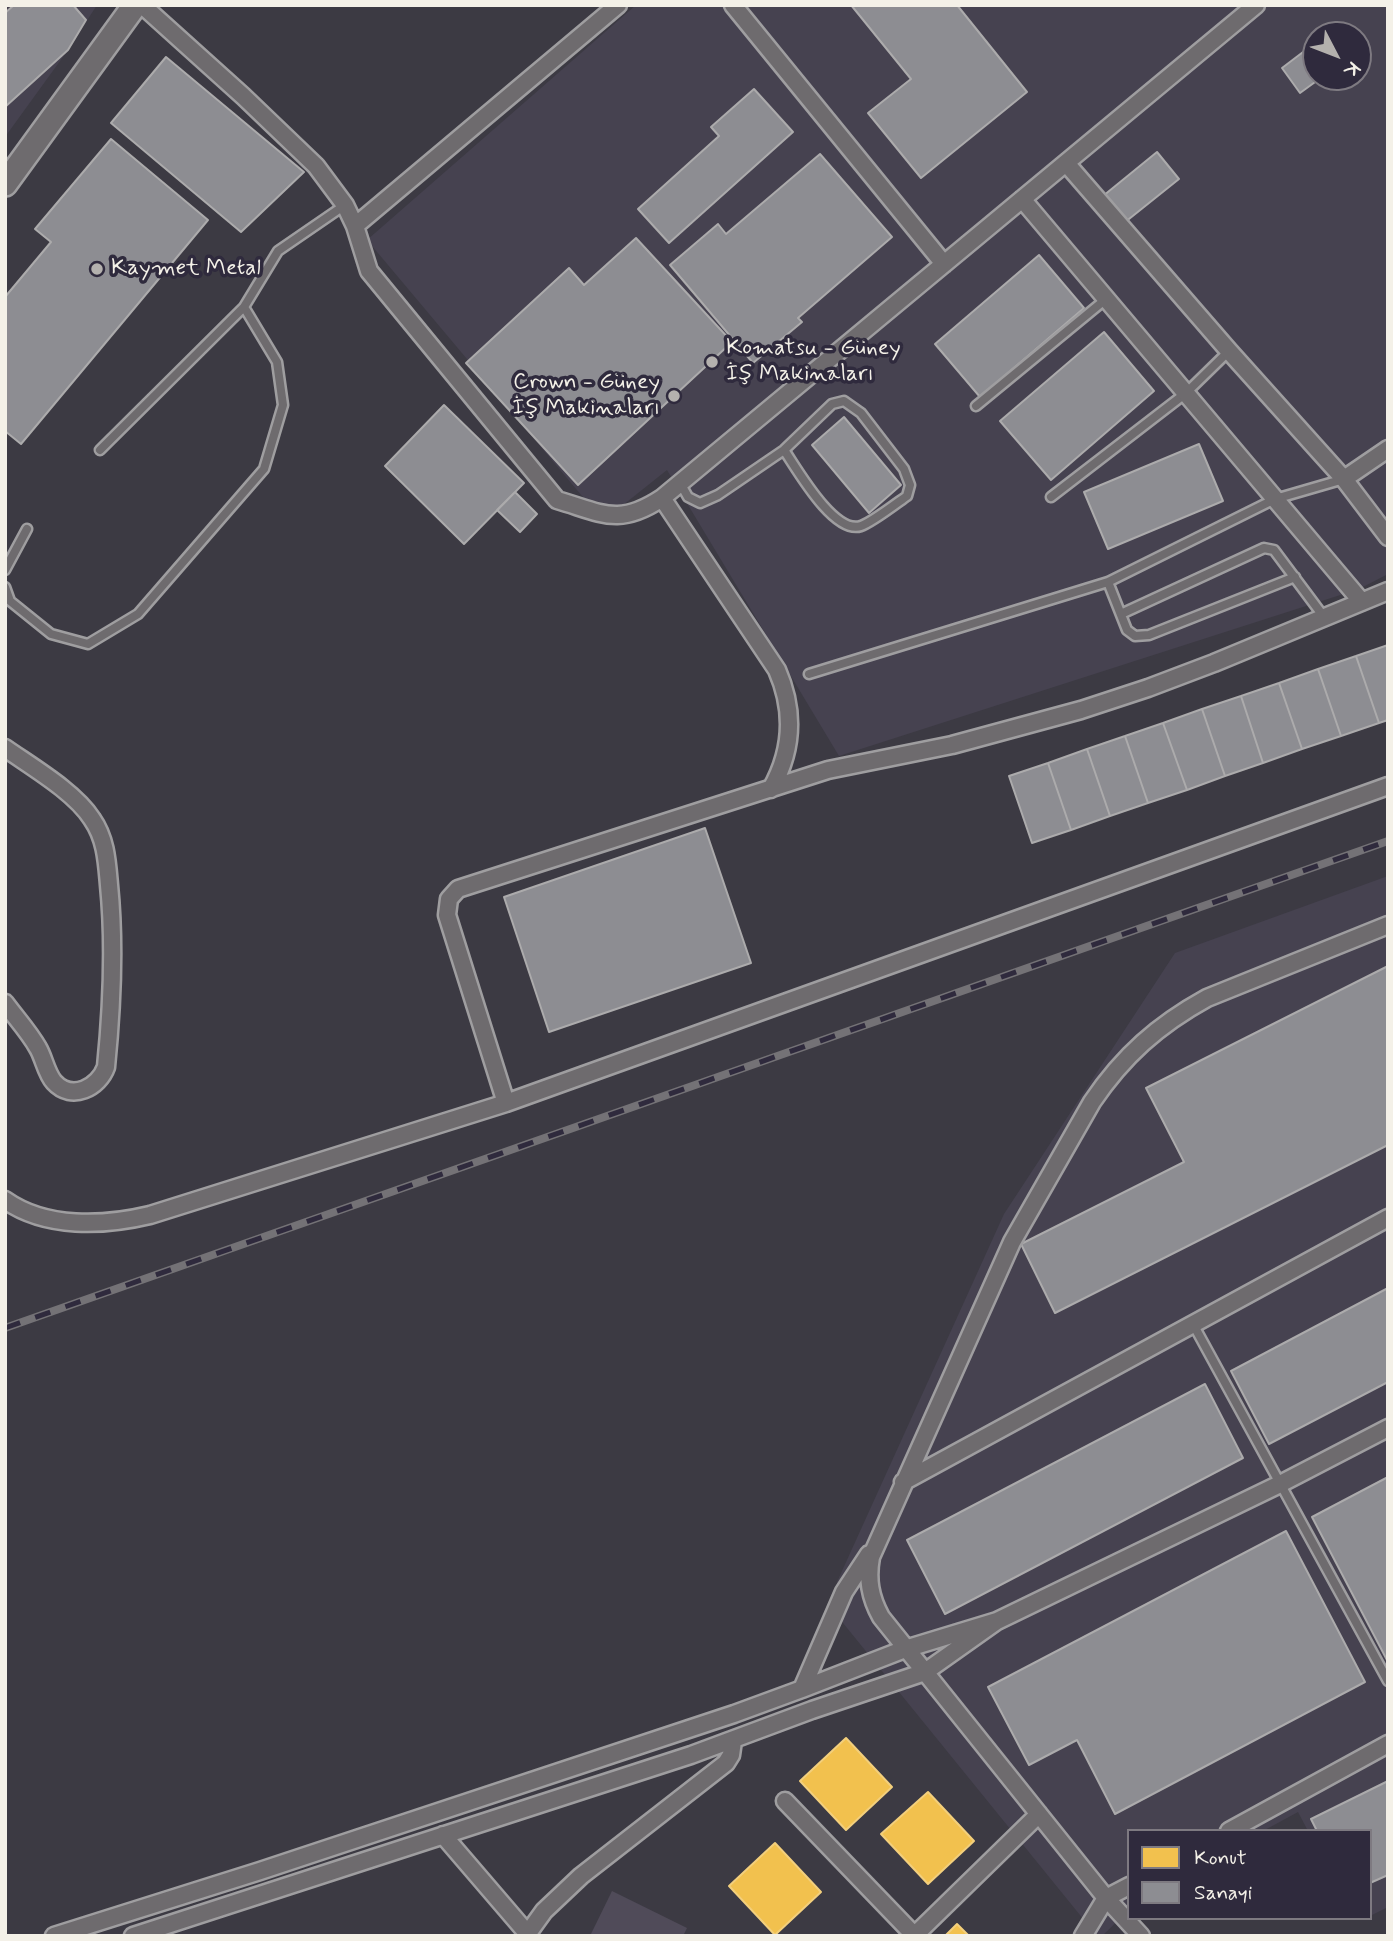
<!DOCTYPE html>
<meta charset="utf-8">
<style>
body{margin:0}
#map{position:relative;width:1393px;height:1941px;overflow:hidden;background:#3c3a43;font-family:Mynerve,sans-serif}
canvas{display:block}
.frame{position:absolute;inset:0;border:7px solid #f4f1e8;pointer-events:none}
.legend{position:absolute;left:1127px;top:1829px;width:245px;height:91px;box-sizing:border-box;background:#2f2a3d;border:2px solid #7e7a81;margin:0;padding:9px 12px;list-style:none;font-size:21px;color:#f4f1e8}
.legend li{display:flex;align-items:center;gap:14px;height:35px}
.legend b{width:35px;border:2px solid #7e7a81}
.north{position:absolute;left:1302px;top:21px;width:70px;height:70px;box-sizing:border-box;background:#2f2a3d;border:2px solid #7e7a81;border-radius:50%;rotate:132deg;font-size:19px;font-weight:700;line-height:28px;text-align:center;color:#f4f1e8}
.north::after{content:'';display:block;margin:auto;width:24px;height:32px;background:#b4b1ae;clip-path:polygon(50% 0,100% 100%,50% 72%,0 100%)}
</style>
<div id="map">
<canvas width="1393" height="1941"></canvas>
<div class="frame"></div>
<ul class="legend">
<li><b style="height:19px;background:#f2c14e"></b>Konut</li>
<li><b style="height:19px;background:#8d8d92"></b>Sanayi</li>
</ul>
<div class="north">K</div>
</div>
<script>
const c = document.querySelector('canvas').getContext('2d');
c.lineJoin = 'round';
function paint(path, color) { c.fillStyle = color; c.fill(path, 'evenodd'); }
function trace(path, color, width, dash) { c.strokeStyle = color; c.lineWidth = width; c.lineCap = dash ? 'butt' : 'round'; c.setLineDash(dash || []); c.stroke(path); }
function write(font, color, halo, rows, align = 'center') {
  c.font = font + ' Mynerve,sans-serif'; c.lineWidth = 7; c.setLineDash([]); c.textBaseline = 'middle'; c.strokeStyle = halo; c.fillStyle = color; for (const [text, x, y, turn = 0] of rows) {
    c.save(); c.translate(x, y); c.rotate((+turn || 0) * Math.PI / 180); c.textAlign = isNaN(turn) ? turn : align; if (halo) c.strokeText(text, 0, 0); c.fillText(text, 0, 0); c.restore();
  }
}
paint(new Path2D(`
 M 5,5 L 97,5 L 68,50 L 5,137 Z
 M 636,5 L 1388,5 L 1388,574 L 1359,589 L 839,756 L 667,470 L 603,521 L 367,240 ZM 1316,35 L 1358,35 L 1358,77 L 1316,77 Z
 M 1388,876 L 1388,1907 L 1370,1916 L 1370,1831 L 1308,1831 L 1298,1812 L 1263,1831 L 1129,1831 L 1129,1910 L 1102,1936 L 1097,1936 L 843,1623 L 839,1614 L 836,1593 L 837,1582 L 1004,1214 L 1175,953 Z`), '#464250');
paint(new Path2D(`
 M 612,1891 L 687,1928 L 683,1936 L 590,1936 Z`), '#504b59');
const homes = new Path2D(`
 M 846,1738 L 892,1787 L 846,1830 L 800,1781 Z
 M 928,1792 L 974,1841 L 928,1884 L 881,1834 Z
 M 775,1843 L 821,1892 L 775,1935 L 729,1886 Z
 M 957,1924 L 969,1936 L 945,1936 Z`);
paint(homes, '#f2c14e');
trace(homes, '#f3cf7c', 2);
const industry = new Path2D(`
 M 14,5 L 73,5 L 86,20 L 68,50 L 5,107 L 5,13 Z
 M 851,5 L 957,5 L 1027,92 L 921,178 L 868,113 L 911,79 Z
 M 1307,49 L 1316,61 L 1316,77 L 1322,77 L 1300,93 L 1282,68 Z
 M 166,57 L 304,172 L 241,232 L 111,123 Z
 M 754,89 L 793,132 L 669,243 L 638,209 L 719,136 L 711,127 Z
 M 111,139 L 208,220 L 21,444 L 5,431 L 5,297 L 51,242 L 35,229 Z
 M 1157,152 L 1179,179 L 1124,223 L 1103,196 Z
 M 820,154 L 892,237 L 798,318 L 802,322 L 753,363 L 670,265 L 718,224 L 726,234 Z
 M 636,238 L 732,342 L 578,485 L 466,363 L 569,268 L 584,285 Z
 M 1039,255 L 1084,308 L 980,397 L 935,344 Z
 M 1104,332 L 1154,391 L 1051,480 L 1000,421 Z
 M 444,405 L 524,483 L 464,544 L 385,466 Z
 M 844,417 L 901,485 L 869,513 L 812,445 Z
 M 1199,444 L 1223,501 L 1108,549 L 1084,492 Z
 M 515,492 L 537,514 L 520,532 L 497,510 Z
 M 1388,645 L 1388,720 L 1379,723 L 1356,656 Z
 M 1356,656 L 1379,723 L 1341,736 L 1318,669 Z
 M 1318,669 L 1341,736 L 1302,749 L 1279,683 Z
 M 1279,683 L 1302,749 L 1263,763 L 1241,696 Z
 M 1241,696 L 1263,763 L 1225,776 L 1202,709 Z
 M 1202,709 L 1225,776 L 1187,790 L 1163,723 Z
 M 1163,723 L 1187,790 L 1148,803 L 1125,736 Z
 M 1125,736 L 1148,803 L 1110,816 L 1087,749 Z
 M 1087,749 L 1110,816 L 1071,830 L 1048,763 Z
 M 1048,763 L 1071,830 L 1032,843 L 1009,776 Z
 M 705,828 L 751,963 L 549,1032 L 504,897 Z
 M 1388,966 L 1388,1145 L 1055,1313 L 1021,1244 L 1184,1162 L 1146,1088 Z
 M 1388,1288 L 1388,1382 L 1269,1444 L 1231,1371 Z
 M 1205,1384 L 1243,1458 L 945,1614 L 907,1540 Z
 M 1388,1477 L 1388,1662 L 1312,1517 Z
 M 1286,1531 L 1365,1682 L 1115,1814 L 1077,1740 L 1029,1765 L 988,1687 Z
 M 1388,1781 L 1388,1875 L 1370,1883 L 1370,1831 L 1317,1831 L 1311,1819 Z`);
paint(industry, '#8d8d92');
trace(industry, '#acabac', 2);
const lane = new Path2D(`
 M 976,406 L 1106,299
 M 100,450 L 244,307
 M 680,483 L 688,497 L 700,503 L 718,495 L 784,450 L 832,404 L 844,401 L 861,413 L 904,469 L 910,485 L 907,496 C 897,503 871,523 861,526 C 834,535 797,469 784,450
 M 1051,497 L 1186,393 L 1229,351
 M 5,570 L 27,529
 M 1108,582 L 1127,630 L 1135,636 L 1149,635 L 1295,577
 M 5,587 L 10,601 L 51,634 L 88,644 L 138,614 L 264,469 L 283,405 L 277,362 L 244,307 L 278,251 L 345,205
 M 1121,614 L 1264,548 L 1274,550 L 1324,617
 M 809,674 L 1108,582 L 1275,499 L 1344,479
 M 1193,1324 L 1388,1681`);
const street = new Path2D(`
 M 142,5 L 243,96 L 316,166 L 345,205 L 355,226 L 369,271 L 557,500 C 602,513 618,527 662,498 L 1256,5
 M 733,5 L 944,264
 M 1066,163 L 1229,351 L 1344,479 L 1388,537
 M 1022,199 L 1362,602
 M 355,226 L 618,5
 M 1344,479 L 1388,449
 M 662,498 L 777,670 C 795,711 793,750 771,789
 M 5,748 C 32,767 75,792 92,819 C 106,839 107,862 109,885 C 115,945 112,1007 106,1067 C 99,1087 72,1102 54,1082 C 46,1073 44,1058 38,1048 C 29,1032 16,1018 5,1003
 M 506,1103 L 447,915 L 449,899 L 458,889 L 828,770 L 952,745 L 1081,710 L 1148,688 L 1214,663 L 1388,591
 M 5,1200 C 46,1229 104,1226 150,1215 L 506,1103 L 1388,786
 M 903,1482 L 1388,1218
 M 802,1689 L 905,1649 L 997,1621 L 1280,1484 L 1388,1428
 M 785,1801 L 914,1935
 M 1229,1831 L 1388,1744
 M 443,1835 L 527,1933
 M 54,1936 L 260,1871 L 734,1714 L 802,1689 L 844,1592 L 869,1554
 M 133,1936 L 691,1755 L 812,1710 L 925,1672 L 997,1621
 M 526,1936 L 544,1911 L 581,1876 L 726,1763 L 731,1755 L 733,1741
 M 914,1936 L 1039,1814
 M 1083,1936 L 1106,1898 L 1129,1886
 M 1141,1936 L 1106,1898 L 881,1617 C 870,1597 867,1579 871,1557 L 1012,1242 L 1092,1102 C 1123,1056 1158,1025 1207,998 L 1388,925`);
const secondary = new Path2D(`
 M 5,184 L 135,5`);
trace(lane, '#9f9ea0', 13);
trace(street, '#9f9ea0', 21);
trace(secondary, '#9f9ea0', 28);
trace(lane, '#6e6b6e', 8);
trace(street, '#6e6b6e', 16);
trace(secondary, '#6e6b6e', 23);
const rail = new Path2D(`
 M 5,1328 L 1388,841`);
trace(rail, '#747276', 8);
trace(rail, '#2f2a3d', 5, [16]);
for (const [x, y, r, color] of [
 [97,269,7,"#b4b1ae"],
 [712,362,7,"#b4b1ae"],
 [674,396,7,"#b4b1ae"]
]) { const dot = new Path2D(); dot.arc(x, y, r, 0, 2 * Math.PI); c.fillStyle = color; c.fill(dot); trace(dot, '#2f2a3d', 2.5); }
write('23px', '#f4f1e8', '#2f2a3d', [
 ["Kaymet Metal",111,269],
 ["Komatsu - Güney",726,349],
 ["İş Makinaları",726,375],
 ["Crown - Güney",660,383,"right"],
 ["İş Makinaları",660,409,"right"]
], 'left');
</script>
